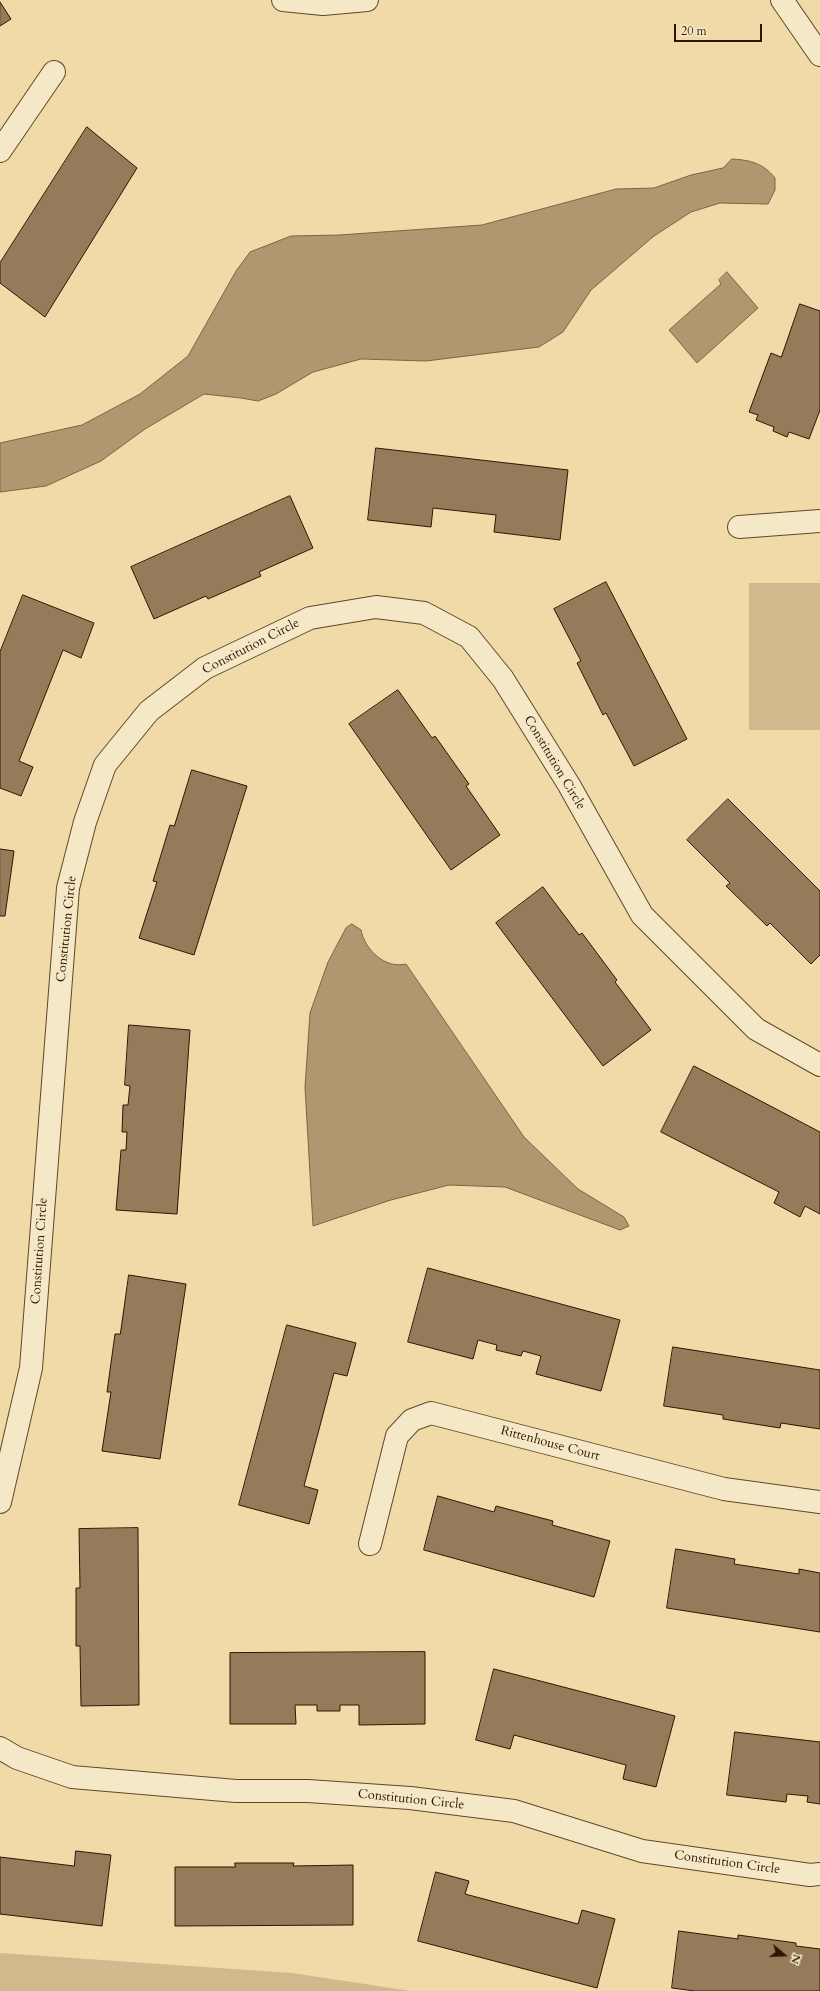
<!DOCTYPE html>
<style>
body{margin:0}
#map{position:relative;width:820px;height:1991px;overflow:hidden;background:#f0dba8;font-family:Cardo,serif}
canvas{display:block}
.north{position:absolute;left:764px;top:1935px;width:40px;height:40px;-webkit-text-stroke:3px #f5e8c6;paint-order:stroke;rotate:109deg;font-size:11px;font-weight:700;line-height:16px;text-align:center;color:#331403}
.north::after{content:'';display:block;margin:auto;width:14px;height:18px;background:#331403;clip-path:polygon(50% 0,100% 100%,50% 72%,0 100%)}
.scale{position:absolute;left:674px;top:24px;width:88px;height:18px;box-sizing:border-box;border:2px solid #331403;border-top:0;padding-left:5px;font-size:12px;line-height:14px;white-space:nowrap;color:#331403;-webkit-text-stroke:3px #f5e8c6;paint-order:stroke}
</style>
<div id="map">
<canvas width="820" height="1991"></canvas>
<div class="north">N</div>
<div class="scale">20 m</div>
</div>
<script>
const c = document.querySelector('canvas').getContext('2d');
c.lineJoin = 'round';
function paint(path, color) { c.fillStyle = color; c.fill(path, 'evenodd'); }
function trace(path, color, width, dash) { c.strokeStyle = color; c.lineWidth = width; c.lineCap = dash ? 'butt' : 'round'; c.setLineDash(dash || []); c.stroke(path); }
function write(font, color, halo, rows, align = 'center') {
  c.font = font + ' Cardo,serif'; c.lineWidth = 4; c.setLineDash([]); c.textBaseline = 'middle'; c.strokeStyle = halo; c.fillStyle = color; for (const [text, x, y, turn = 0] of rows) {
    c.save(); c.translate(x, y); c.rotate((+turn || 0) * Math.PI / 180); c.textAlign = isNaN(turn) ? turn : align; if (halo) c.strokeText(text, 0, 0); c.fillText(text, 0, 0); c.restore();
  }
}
paint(new Path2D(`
 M 749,583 L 820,583 L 820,730 L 749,730 Z
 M 0,1953 L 292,1973 L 411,1991 L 0,1991 Z`), '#d0b98c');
const water = new Path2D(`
 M 732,159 C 750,160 763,163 775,178 L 775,190 L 768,204 L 720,203 L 691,212 L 654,236 L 591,290 L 563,332 L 539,347 L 426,361 L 361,359 L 313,372 L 276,394 L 258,401 L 241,398 L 204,394 L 145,429 L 101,461 L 46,486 L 0,492 L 0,443 L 82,425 L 140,394 L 188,356 L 236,271 L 250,252 L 291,236 L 339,235 L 482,225 L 616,189 L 654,188 L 691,175 L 723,168 Z
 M 727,272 L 758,308 L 697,363 L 669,330 L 721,284 L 719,280 Z
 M 352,924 L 361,930 C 365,950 385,969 406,964 L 524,1137 L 578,1189 L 624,1217 L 629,1226 L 620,1230 L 505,1187 L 449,1185 L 391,1200 L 313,1226 L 305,1087 L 310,1013 L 328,962 L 346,928 Z`);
paint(water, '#b09770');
trace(water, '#7e6344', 1);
const building = new Path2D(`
 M 0,2 L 11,19 L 0,26 Z
 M 87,127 L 137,168 L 45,317 L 0,283 L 0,263 Z
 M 800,304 L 820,311 L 820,410 L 809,439 L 789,432 L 787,437 L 773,431 L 774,427 L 756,420 L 758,415 L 749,412 L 771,353 L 781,357 Z
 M 376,448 L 568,470 L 560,540 L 494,532 L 496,515 L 433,508 L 431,527 L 368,520 Z
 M 290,496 L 313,548 L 259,572 L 261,576 L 208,599 L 206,596 L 154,619 L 131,567 Z
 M 606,582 L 687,739 L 634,766 L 606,713 L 603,715 L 577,663 L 581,661 L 554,609 Z
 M 23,595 L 94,623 L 81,658 L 63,650 L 19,761 L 33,767 L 21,796 L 0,788 L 0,652 Z
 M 398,690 L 432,738 L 435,736 L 469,784 L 466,786 L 500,835 L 451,870 L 349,724 Z
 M 192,770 L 247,786 L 194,955 L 139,938 L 157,882 L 153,881 L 170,825 L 174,826 Z
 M 728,799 L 820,891 L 820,955 L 811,964 L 770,923 L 767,926 L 726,886 L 730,883 L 687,840 Z
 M 0,849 L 14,851 L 5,916 L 0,916 Z
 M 543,887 L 579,935 L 582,933 L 617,980 L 615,982 L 651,1030 L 603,1066 L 496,923 Z
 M 129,1025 L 190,1030 L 177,1214 L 116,1210 L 121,1150 L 126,1150 L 127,1132 L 122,1132 L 123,1105 L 128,1105 L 130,1086 L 125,1085 Z
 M 694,1066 L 820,1132 L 820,1214 L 805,1206 L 800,1217 L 774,1203 L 779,1192 L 661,1132 Z
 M 428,1268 L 620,1320 L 601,1391 L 536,1374 L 541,1356 L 523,1351 L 521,1356 L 496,1350 L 497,1345 L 478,1340 L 473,1359 L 408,1342 Z
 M 129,1275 L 186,1284 L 160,1459 L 102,1451 L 111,1392 L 107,1392 L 115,1334 L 120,1334 Z
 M 287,1325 L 356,1343 L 347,1376 L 334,1373 L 304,1486 L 318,1490 L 309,1524 L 239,1505 Z
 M 673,1347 L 820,1370 L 820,1429 L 781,1423 L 780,1428 L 723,1419 L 723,1415 L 664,1406 Z
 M 438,1496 L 494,1512 L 496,1506 L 553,1521 L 552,1525 L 610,1541 L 594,1597 L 424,1550 Z
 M 138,1528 L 139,1705 L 81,1706 L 80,1646 L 76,1646 L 76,1588 L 80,1588 L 79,1529 Z
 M 676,1549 L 735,1559 L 734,1564 L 799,1574 L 799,1569 L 820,1573 L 820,1632 L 667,1608 Z
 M 425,1652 L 425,1724 L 359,1725 L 359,1705 L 340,1705 L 340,1711 L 317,1711 L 317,1705 L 295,1705 L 296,1724 L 230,1724 L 230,1653 Z
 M 494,1669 L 675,1716 L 656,1787 L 623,1779 L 626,1765 L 514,1735 L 510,1749 L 476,1740 Z
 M 735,1732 L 820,1742 L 820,1804 L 807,1802 L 808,1796 L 787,1794 L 786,1802 L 727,1795 Z
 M 76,1851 L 111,1855 L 102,1926 L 0,1914 L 0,1857 L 74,1866 Z
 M 235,1863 L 294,1863 L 293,1866 L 353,1865 L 353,1925 L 175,1926 L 175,1867 L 235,1867 Z
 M 436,1872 L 469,1881 L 465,1894 L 578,1924 L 582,1910 L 615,1919 L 597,1988 L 418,1941 Z
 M 679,1931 L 738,1939 L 738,1935 L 796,1943 L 796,1946 L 820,1949 L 820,1991 L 695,1991 L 672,1988 Z`);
paint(building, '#957b59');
trace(building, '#331403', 1);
const street = new Path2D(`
 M 283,0 L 323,4 L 367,0
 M 782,0 L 820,55
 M 0,151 L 54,72
 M 739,527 L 820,521
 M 0,1502 L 31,1368 L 68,888 L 85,822 L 105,765 L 149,711 L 205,668 L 310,618 L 376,607 L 424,613 L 469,637 L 503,679 L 569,785 L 642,915 L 756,1029 L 820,1065
 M 370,1544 L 397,1436 L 412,1420 L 431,1413 L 724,1489 L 820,1502
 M 0,1748 L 17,1758 L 72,1777 L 236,1791 L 308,1791 L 410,1798 L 514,1811 L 642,1851 L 810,1875 L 820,1874`);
trace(street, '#62462c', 24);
trace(street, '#f5e8c6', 22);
write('13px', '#331403', '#f5e8c6', [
 ["Constitution Circle",251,647,-27],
 ["Constitution Circle",554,763,59],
 ["Constitution Circle",67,929,-84],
 ["Constitution Circle",40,1251,-86],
 ["Rittenhouse Court",550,1444,15],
 ["Constitution Circle",411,1800,6],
 ["Constitution Circle",727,1863,8]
]);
</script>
